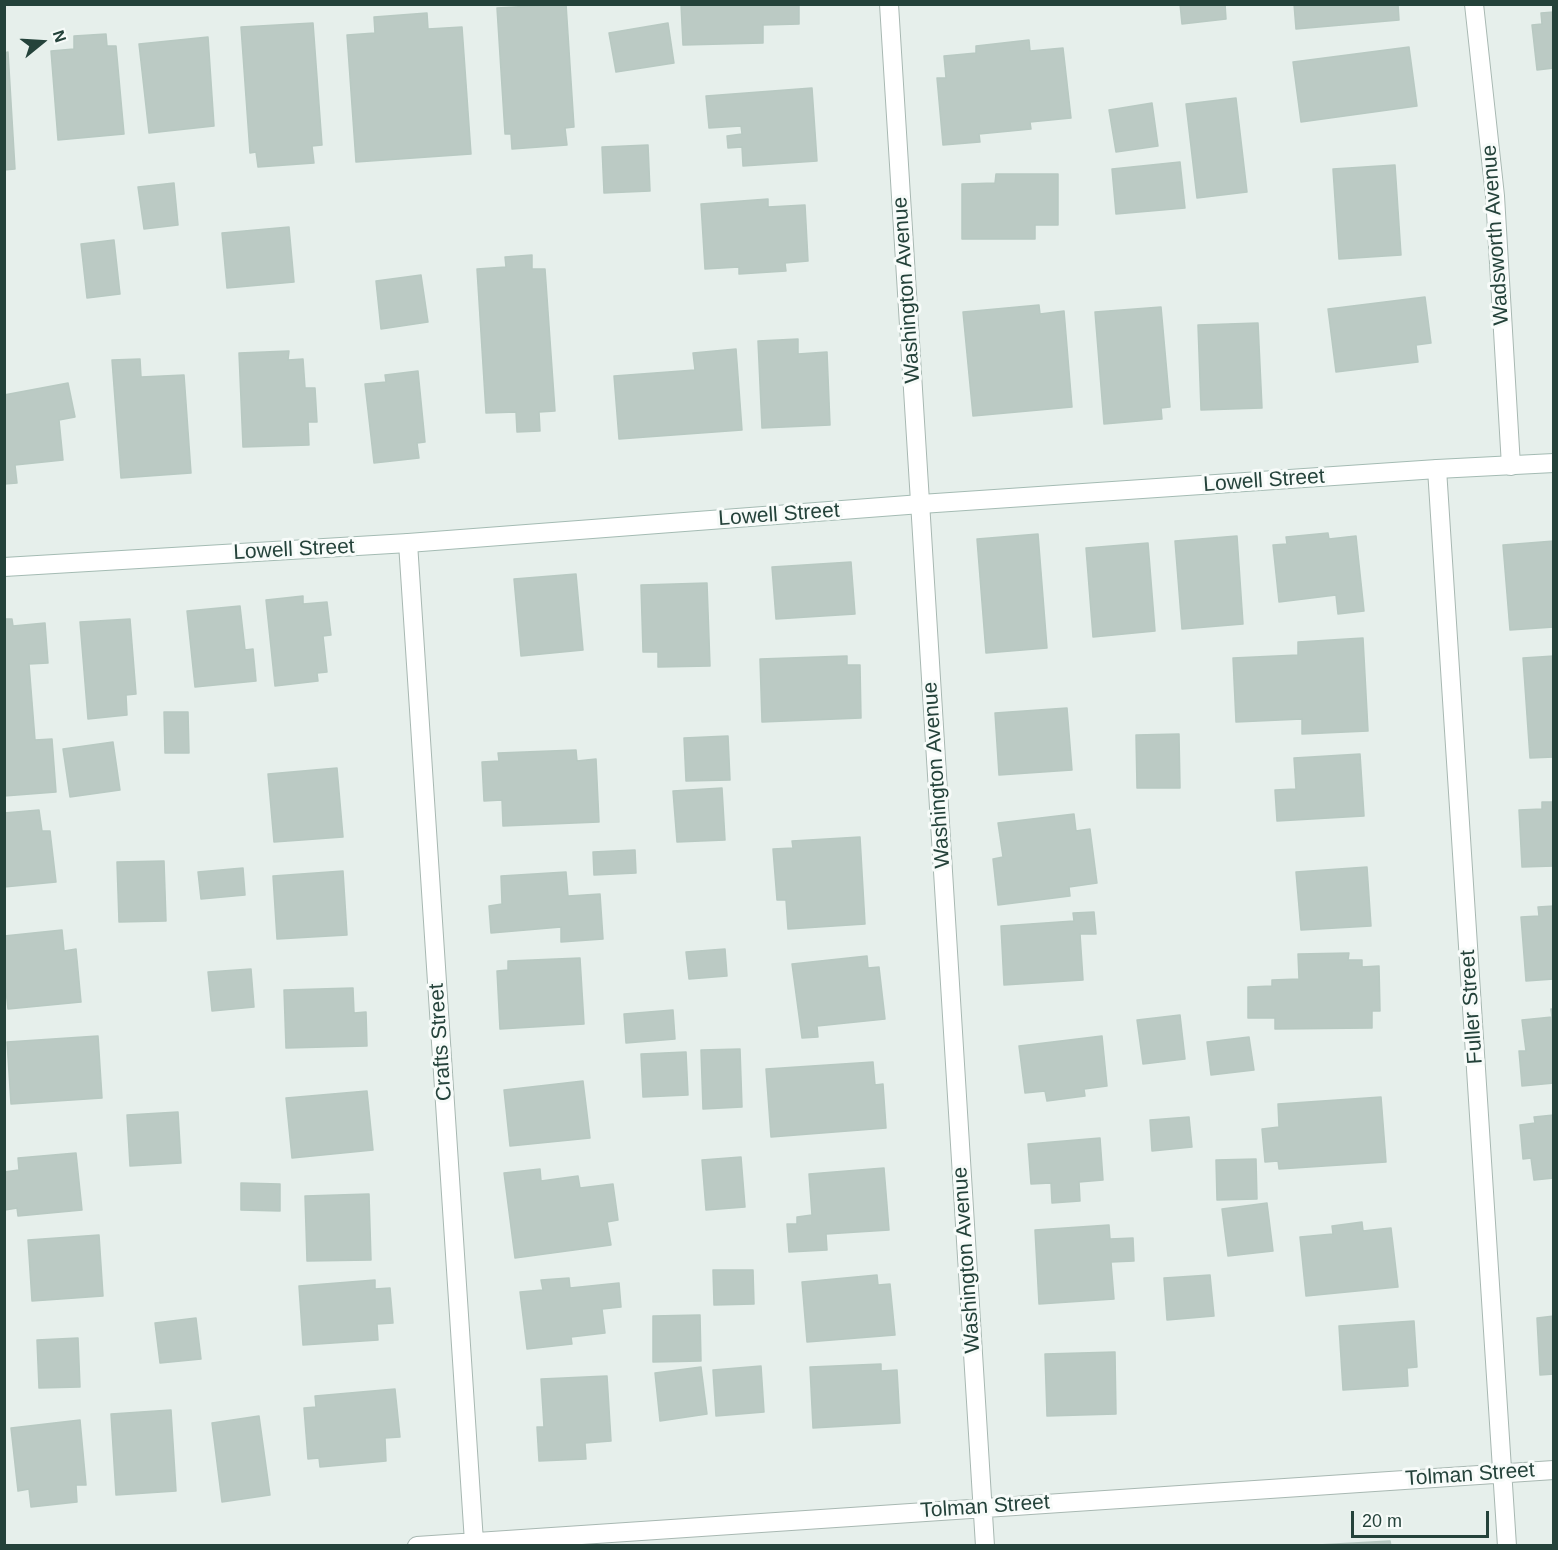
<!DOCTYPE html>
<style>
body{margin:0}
#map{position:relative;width:1558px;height:1550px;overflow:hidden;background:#e6efeb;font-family:Arial,sans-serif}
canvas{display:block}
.frame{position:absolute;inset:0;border:6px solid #24423a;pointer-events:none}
.north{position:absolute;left:12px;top:12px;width:60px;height:60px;-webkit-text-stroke:4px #f7fbf9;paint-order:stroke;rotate:72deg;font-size:16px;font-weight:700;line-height:24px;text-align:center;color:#24423a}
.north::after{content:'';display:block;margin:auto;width:21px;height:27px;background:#24423a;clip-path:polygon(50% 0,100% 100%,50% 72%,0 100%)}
.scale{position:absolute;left:1351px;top:1511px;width:138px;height:27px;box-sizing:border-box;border:3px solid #24423a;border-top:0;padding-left:8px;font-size:18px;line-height:21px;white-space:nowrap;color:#24423a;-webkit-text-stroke:4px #f7fbf9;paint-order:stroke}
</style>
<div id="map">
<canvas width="1558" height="1550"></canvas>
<div class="frame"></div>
<div class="north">N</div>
<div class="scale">20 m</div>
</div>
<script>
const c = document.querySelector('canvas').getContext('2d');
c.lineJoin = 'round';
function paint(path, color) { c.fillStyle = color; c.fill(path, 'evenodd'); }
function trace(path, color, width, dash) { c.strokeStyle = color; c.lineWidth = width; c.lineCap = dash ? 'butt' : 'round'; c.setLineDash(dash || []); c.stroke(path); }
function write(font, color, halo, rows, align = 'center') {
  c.font = font + ' Arial,sans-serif'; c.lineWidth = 6; c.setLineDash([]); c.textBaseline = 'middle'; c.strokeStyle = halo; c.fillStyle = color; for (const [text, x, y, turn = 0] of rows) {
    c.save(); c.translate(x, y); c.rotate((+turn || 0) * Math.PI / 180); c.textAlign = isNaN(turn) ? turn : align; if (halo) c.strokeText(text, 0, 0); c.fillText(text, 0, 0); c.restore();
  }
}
const building = new Path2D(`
 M 566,4 L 574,127 L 565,128 L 567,145 L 512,149 L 511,134 L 505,134 L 497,8 Z
 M 681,4 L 799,4 L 799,24 L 763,25 L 763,43 L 683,45 Z
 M 1180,4 L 1225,4 L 1226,19 L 1182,24 Z
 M 1294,4 L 1398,4 L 1399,20 L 1296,29 Z
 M 1554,12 L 1554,68 L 1537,70 L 1532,25 L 1542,24 L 1541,13 Z
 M 427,13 L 428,29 L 462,27 L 471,154 L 356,162 L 347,35 L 375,33 L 374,17 Z
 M 313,23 L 322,145 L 312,146 L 314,163 L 258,167 L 256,152 L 250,153 L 241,27 Z
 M 668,23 L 674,63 L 616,72 L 609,33 Z
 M 106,34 L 107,46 L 116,46 L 124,134 L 58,140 L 51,51 L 74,49 L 74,36 Z
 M 208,37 L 214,126 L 149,133 L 139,44 Z
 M 1029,40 L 1030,51 L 1063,48 L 1071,118 L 1030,122 L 1031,129 L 979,134 L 980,142 L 943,145 L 937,78 L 946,78 L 944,56 L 976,53 L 976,46 Z
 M 1409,47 L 1417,106 L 1301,122 L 1293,62 Z
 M 8,52 L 15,169 L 4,170 L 4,53 Z
 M 812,88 L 817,161 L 743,166 L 742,147 L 728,148 L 727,136 L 742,134 L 741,126 L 709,128 L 706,96 Z
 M 1236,98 L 1247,192 L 1197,198 L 1186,104 Z
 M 1152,103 L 1158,146 L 1116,152 L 1109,110 Z
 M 648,145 L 650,191 L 604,193 L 602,147 Z
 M 1180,162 L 1185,208 L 1116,214 L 1112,169 Z
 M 1395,165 L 1401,255 L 1339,259 L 1333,169 Z
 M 996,174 L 1058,174 L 1058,225 L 1035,225 L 1035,239 L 962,239 L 962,184 L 995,183 Z
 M 174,183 L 178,225 L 144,229 L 138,187 Z
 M 768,199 L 768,207 L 805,205 L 808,261 L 785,263 L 786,271 L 739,274 L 739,267 L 705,269 L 701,204 Z
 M 289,227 L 294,282 L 227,288 L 222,233 Z
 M 114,240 L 120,294 L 87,298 L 81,244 Z
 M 532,255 L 532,269 L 545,269 L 555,411 L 539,412 L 540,431 L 517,432 L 516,412 L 486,413 L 477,269 L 506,267 L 505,257 Z
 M 421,275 L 428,322 L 381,329 L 376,281 Z
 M 1425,297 L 1431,343 L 1416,345 L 1418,362 L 1336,372 L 1328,309 Z
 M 1039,305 L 1040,314 L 1064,311 L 1072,407 L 973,416 L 963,312 Z
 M 1161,307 L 1170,407 L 1161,408 L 1162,419 L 1104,424 L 1095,312 Z
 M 1258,323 L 1262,408 L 1201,410 L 1198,325 Z
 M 798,339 L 798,354 L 827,352 L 830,425 L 762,428 L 758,341 Z
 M 736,349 L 742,430 L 619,439 L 614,376 L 695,370 L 693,353 Z
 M 289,351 L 288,360 L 303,359 L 305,388 L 315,388 L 317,422 L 308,422 L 309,445 L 243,447 L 239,353 Z
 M 140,359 L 141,377 L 184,375 L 191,473 L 121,478 L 112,360 Z
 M 418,371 L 425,442 L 417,443 L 419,458 L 374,463 L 365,384 L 386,382 L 385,375 Z
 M 68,383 L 75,417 L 59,420 L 63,460 L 15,465 L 17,483 L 4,484 L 4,395 Z
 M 1328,533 L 1329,539 L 1356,536 L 1364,611 L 1338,614 L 1336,595 L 1279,602 L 1273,545 L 1287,544 L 1286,537 Z
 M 1038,534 L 1047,648 L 986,653 L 977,539 Z
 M 1237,536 L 1243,624 L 1182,629 L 1175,541 Z
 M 1554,541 L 1554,627 L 1510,630 L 1503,545 Z
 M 1148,543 L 1155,631 L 1093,637 L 1086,548 Z
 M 851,562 L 855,614 L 776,619 L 772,567 Z
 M 576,574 L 583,650 L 521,656 L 514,579 Z
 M 707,583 L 710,666 L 658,667 L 658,652 L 643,652 L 641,585 Z
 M 303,596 L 303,604 L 327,602 L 331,635 L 323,636 L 327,672 L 317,673 L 318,681 L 275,686 L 266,600 Z
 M 240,606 L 245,650 L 253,649 L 256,681 L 195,687 L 187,611 Z
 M 4,619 L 12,619 L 13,626 L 45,623 L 48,663 L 29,664 L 35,740 L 52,739 L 56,792 L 4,796 Z
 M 130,619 L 136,694 L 126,695 L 127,715 L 88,719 L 80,622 Z
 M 1363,638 L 1368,731 L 1302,734 L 1302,719 L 1236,722 L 1233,658 L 1298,655 L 1298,642 Z
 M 847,656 L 847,665 L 860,665 L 861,718 L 762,722 L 760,659 Z
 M 1554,656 L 1554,757 L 1530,758 L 1523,658 Z
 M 1067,708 L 1072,770 L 999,775 L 995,713 Z
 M 164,712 L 188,712 L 189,753 L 165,753 Z
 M 1179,734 L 1180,788 L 1137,788 L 1136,735 Z
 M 728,736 L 730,780 L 686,781 L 684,738 Z
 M 113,742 L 120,790 L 70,797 L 63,749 Z
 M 576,750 L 577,761 L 596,759 L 599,822 L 503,826 L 502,800 L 484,801 L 482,762 L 499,761 L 498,753 Z
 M 1360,754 L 1364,816 L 1277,821 L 1275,790 L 1296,789 L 1294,758 Z
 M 337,768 L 343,837 L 274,842 L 268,774 Z
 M 722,788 L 725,840 L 677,842 L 673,791 Z
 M 1542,802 L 1554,802 L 1554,866 L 1522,867 L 1519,810 L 1542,809 Z
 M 39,810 L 42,831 L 50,831 L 56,882 L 4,887 L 4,813 Z
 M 1074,814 L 1076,831 L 1090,829 L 1097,883 L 1069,887 L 1070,896 L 998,905 L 993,859 L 1003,857 L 998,823 Z
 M 860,837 L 865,924 L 788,929 L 786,900 L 777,900 L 773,849 L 793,848 L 792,841 Z
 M 635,850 L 636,873 L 594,875 L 593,852 Z
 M 164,861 L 166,921 L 119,922 L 117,862 Z
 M 1367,867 L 1371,926 L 1301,930 L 1296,872 Z
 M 243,868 L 245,895 L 201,899 L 198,872 Z
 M 343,871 L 347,935 L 277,939 L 273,876 Z
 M 566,872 L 568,896 L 600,894 L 603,939 L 561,942 L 561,927 L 491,933 L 489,906 L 502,904 L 501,876 Z
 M 1554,906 L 1554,979 L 1526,981 L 1521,917 L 1539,916 L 1538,907 Z
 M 1094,912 L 1096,934 L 1080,934 L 1083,980 L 1004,985 L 1001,926 L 1074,921 L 1073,913 Z
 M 62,930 L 64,951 L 76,949 L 81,1002 L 8,1009 L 4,972 L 4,936 Z
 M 725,949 L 727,976 L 689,979 L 686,952 Z
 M 1349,953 L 1348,960 L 1362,960 L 1362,967 L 1379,966 L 1380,1011 L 1372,1011 L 1372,1028 L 1275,1029 L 1275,1018 L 1248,1018 L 1248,987 L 1272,986 L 1272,980 L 1299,979 L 1298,954 Z
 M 867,956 L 868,968 L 879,967 L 885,1019 L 817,1026 L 818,1037 L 802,1038 L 792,964 Z
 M 580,958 L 584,1024 L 500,1029 L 497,971 L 508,970 L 508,961 Z
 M 251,969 L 254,1007 L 212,1011 L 208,972 Z
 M 353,988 L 354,1013 L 366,1012 L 367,1046 L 286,1048 L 284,990 Z
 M 1551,1009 L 1554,1009 L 1554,1083 L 1522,1086 L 1519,1051 L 1526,1051 L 1522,1020 L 1552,1017 Z
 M 673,1010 L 675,1039 L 626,1043 L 624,1014 Z
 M 1180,1015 L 1185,1059 L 1143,1064 L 1137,1020 Z
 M 98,1036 L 102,1098 L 11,1104 L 7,1042 Z
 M 1102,1036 L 1107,1086 L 1084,1089 L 1085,1096 L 1047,1101 L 1045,1091 L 1025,1093 L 1019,1046 Z
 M 1249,1037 L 1254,1070 L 1211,1075 L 1207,1042 Z
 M 740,1049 L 742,1107 L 703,1109 L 701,1050 Z
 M 686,1052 L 688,1095 L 643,1097 L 641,1054 Z
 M 873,1062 L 875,1085 L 883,1084 L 886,1128 L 771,1137 L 766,1069 Z
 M 583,1081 L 590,1138 L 510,1146 L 504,1090 Z
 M 367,1091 L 373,1150 L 292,1158 L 286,1098 Z
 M 1381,1097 L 1386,1162 L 1279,1169 L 1278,1161 L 1265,1162 L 1262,1129 L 1279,1127 L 1278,1104 Z
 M 178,1112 L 181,1163 L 130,1166 L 127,1115 Z
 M 1554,1115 L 1554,1178 L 1534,1180 L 1531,1158 L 1523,1159 L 1520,1125 L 1535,1123 L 1534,1117 Z
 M 1189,1117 L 1192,1147 L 1152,1151 L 1150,1120 Z
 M 1100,1138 L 1103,1180 L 1079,1182 L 1080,1201 L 1052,1203 L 1051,1183 L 1031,1184 L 1028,1144 Z
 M 76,1153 L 82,1210 L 18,1216 L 17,1208 L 5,1210 L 4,1172 L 19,1170 L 18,1158 Z
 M 741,1157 L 745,1207 L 706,1210 L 702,1160 Z
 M 1256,1159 L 1257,1199 L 1217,1200 L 1216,1160 Z
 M 884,1168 L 889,1230 L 826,1234 L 827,1250 L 789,1252 L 787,1224 L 797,1224 L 797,1217 L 812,1215 L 809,1174 Z
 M 540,1169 L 541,1181 L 578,1176 L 580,1188 L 613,1184 L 618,1220 L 607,1222 L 611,1245 L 515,1258 L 504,1173 Z
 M 241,1183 L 280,1184 L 280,1211 L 241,1210 Z
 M 369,1194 L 371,1260 L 307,1261 L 305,1196 Z
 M 1267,1203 L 1273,1251 L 1228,1256 L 1222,1209 Z
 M 1362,1222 L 1363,1231 L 1391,1228 L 1398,1287 L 1306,1296 L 1300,1237 L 1333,1234 L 1332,1226 Z
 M 1109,1225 L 1110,1239 L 1133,1238 L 1134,1261 L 1111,1262 L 1114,1299 L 1039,1304 L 1035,1230 Z
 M 99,1235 L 103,1296 L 32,1301 L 28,1240 Z
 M 713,1270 L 753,1270 L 754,1304 L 714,1305 Z
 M 877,1275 L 878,1285 L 890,1284 L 895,1335 L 807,1342 L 802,1282 Z
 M 1210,1275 L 1214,1316 L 1167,1320 L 1164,1278 Z
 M 569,1278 L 570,1288 L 619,1283 L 621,1307 L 602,1309 L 605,1333 L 571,1337 L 572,1344 L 527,1349 L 520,1292 L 543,1290 L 541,1280 Z
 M 375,1280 L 375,1289 L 390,1288 L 393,1323 L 377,1324 L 378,1340 L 303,1345 L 299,1286 Z
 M 700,1315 L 701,1361 L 653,1362 L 653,1316 Z
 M 1554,1316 L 1554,1374 L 1540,1375 L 1537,1318 Z
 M 196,1318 L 201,1359 L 160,1363 L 155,1323 Z
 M 1414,1321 L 1417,1367 L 1407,1368 L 1408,1386 L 1343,1390 L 1339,1326 Z
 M 78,1338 L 80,1387 L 39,1388 L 37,1340 Z
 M 1115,1352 L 1116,1414 L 1047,1416 L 1045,1354 Z
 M 881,1364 L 881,1371 L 897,1370 L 900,1423 L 813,1428 L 810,1367 Z
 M 761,1366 L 764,1412 L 716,1416 L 713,1370 Z
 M 701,1367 L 707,1414 L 660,1421 L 655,1373 Z
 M 607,1376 L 611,1441 L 585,1443 L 586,1459 L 539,1461 L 537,1427 L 544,1427 L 541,1379 Z
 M 395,1389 L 400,1437 L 385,1438 L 386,1461 L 320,1467 L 319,1458 L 308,1459 L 304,1408 L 316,1407 L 315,1396 Z
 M 171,1410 L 176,1491 L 116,1495 L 111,1414 Z
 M 259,1416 L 270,1495 L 222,1502 L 212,1423 Z
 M 80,1420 L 86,1485 L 76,1485 L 77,1502 L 31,1507 L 29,1489 L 18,1491 L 11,1428 Z
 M 1390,1541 L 1391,1546 L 1318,1546 L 1318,1545 Z`);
paint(building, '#bbcac4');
trace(building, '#b8c9c2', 1.5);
const street = new Path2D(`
 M 889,4 L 985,1546
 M 1474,4 L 1495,196 L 1511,466
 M 1437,469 L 1507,1546
 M 408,543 L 474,1542
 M 417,1546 L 1554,1470`);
const secondary = new Path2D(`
 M 4,567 L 408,543 L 921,504 L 1437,469 L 1554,463`);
trace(street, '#a8b8b2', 20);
trace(secondary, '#a4bbb3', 20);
trace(street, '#fff', 18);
trace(secondary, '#fff', 18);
write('21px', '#24423a', '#f7fbf9', [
 ["Wadsworth Avenue",1496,235,-94],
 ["Washington Avenue",907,290,-94],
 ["Lowell Street",1264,481,-4],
 ["Lowell Street",779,515,-4],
 ["Lowell Street",294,550,-3],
 ["Washington Avenue",937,775,-94],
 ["Fuller Street",1472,1007,-94],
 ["Crafts Street",441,1042,-94],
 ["Washington Avenue",967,1260,-94],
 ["Tolman Street",1470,1475,-4],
 ["Tolman Street",985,1507,-4]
]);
</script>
